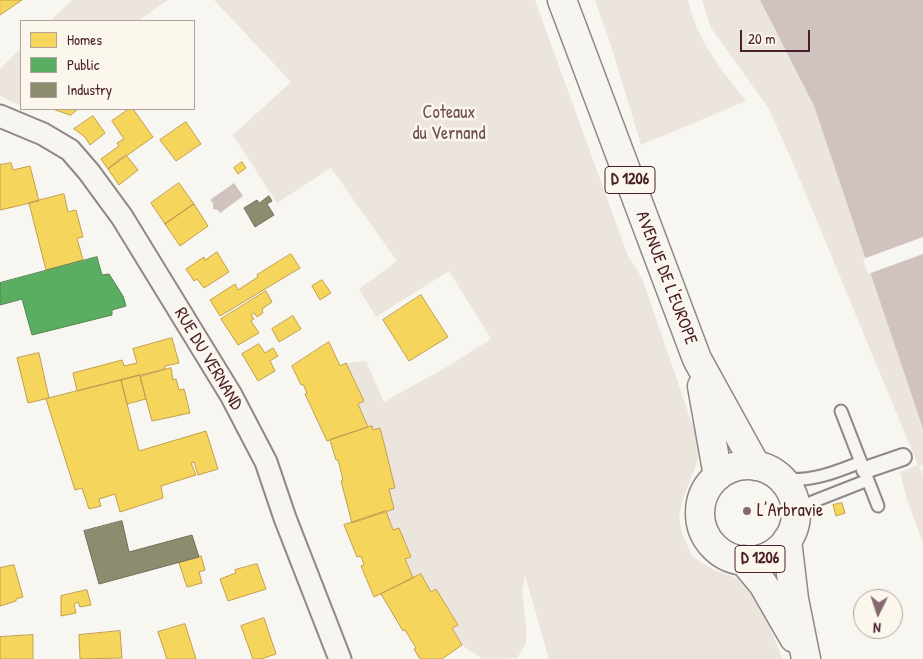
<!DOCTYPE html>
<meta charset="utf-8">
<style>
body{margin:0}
#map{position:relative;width:923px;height:659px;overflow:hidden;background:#f8f6f0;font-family:"Patrick Hand",sans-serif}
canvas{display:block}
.legend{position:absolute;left:20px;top:20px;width:175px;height:90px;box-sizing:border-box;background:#fbf7ec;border:1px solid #b4a19f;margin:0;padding:6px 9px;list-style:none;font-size:15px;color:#4a1f2b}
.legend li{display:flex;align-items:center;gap:10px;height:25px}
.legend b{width:25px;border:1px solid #b4a19f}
.north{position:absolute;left:853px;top:589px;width:50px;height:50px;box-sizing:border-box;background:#fbf7ec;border:1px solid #b4a19f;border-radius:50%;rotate:184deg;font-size:14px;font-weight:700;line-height:20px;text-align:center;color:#4a1f2b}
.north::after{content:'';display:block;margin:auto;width:18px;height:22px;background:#876a70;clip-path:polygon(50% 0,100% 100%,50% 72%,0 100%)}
.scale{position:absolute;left:740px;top:30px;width:70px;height:22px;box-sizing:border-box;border:2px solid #4a1f2b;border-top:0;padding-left:6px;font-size:15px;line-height:18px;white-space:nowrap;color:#4a1f2b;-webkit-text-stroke:4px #fbf7ec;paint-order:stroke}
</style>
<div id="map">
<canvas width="923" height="659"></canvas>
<ul class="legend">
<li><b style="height:14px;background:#f6d55c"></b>Homes</li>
<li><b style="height:14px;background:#5aae61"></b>Public</li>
<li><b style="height:14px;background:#8c8c6e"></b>Industry</li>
</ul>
<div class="north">N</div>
<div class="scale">20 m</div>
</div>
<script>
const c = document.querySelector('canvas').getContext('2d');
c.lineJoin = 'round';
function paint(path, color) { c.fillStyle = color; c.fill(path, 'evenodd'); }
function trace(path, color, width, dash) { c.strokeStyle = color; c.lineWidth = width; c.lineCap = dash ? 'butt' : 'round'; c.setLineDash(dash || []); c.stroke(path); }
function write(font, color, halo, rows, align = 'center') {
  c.font = font + ' "Patrick Hand",sans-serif'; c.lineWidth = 5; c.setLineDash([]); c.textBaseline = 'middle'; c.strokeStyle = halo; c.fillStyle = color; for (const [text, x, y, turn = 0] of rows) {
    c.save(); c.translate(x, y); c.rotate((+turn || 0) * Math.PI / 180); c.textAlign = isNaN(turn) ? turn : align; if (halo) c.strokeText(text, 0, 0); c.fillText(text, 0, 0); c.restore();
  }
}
paint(new Path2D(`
 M 72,0 L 168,0 L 138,21 L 50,21 Z
 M 214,0 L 535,0 L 628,256 L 642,278 L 694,429 L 699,457 L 683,499 L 679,516 L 682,534 L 693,557 L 714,570 L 744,580 L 758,593 L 782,659 L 549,659 L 525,575 L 522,592 L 526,625 L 526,644 L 517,658 L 482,659 L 462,645 L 452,628 L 458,624 L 436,589 L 431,592 L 421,574 L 413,578 L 405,559 L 411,557 L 399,528 L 393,530 L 386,511 L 389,489 L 394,488 L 379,428 L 373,430 L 368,427 L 358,404 L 363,401 L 346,363 L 366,361 L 384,402 L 450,365 L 491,339 L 449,271 L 376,317 L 359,289 L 397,261 L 331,168 L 277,203 L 233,135 L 291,82 Z
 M 595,0 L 688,0 C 696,39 722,70 746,101 L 641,145 L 612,49 Z
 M 702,0 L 760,0 L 814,106 L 923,429 L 923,465 L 919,466 L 923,476 L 923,543 L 907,500 L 900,472 L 918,465 L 795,168 L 769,109 L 711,28 Z
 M 21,48 L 21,106 L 0,96 L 0,69 Z`), '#ece5de');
paint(new Path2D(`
 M 760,0 L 923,0 L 923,429 L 814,106 Z
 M 234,183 L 243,196 L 220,213 L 218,210 L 213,209 L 213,203 L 210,200 Z`), '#d0c3bf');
paint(new Path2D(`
 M 923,237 L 923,254 L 868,274 L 863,259 Z`), '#f8f6f0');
const homes = new Path2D(`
 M 0,0 L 22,0 L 0,15 Z
 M 53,109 L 78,109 L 71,115 Z
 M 129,109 L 133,109 L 153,137 L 108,169 L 101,159 L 119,146 L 117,143 L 124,139 L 112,121 Z
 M 93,116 L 105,133 L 90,145 L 85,137 L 74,129 Z
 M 186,122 L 201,144 L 176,161 L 160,140 Z
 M 126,155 L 138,170 L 119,185 L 108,169 Z
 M 242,162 L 246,168 L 238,174 L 234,168 Z
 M 11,163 L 13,170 L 30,166 L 39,201 L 0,210 L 0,165 Z
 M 179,183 L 194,204 L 165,224 L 151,203 Z
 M 64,194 L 68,212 L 76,210 L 83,237 L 77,238 L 83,260 L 46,270 L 29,203 Z
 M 194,204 L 208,226 L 180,246 L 165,224 Z
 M 217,252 L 229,272 L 204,288 L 197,279 L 194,281 L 186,269 L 204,257 L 205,260 Z
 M 291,254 L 300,268 L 220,316 L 210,300 L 235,284 L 238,290 L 258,277 L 257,275 Z
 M 322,280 L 331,293 L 320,300 L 312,286 Z
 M 266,291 L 272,302 L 262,309 L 263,313 L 257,317 L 254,313 L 251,315 L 254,319 L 251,321 L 259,333 L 238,345 L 221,319 Z
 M 421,295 L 448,337 L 409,361 L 383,320 Z
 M 293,316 L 301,329 L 279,342 L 272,329 Z
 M 172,338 L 179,363 L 165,366 L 165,369 L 77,391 L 73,373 L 122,360 L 124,366 L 137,363 L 133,349 Z
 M 329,342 L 340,366 L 346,363 L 364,401 L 358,404 L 368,427 L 327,441 L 305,394 L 307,393 L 303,384 L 301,385 L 292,366 Z
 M 259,344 L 265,353 L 273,348 L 278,356 L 270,361 L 275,371 L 258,381 L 242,354 Z
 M 39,353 L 49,398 L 28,403 L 17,358 Z
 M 171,368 L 173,380 L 176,379 L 179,390 L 184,389 L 190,413 L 152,421 L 140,377 Z
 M 140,375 L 146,399 L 127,404 L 121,380 Z
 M 121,380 L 139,451 L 206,431 L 218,469 L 198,475 L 194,462 L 191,463 L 196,475 L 161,486 L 163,498 L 120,512 L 115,494 L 99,499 L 101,506 L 89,509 L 82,488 L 75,490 L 46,399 Z
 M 372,426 L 373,430 L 380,428 L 385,447 L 395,488 L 389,489 L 394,509 L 352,523 L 341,481 L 343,480 L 338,460 L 336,460 L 330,440 Z
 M 842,503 L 845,513 L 836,516 L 833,505 Z
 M 386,511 L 393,530 L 399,528 L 411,557 L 405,559 L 413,578 L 374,597 L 361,566 L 364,565 L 361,556 L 357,557 L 344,525 Z
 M 201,556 L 205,570 L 199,572 L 202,583 L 187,587 L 179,563 Z
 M 257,564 L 266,589 L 228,601 L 220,579 L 236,573 L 235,570 Z
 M 14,565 L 23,597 L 16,599 L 16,601 L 0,606 L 0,568 Z
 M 421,574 L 431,592 L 436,589 L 458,625 L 452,628 L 462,645 L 442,659 L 420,659 L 414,649 L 416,648 L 405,630 L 403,631 L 381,594 Z
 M 87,590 L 91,605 L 80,607 L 78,602 L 74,604 L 76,613 L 61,616 L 61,596 Z
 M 264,618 L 276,654 L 261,659 L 253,659 L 241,626 Z
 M 185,624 L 196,659 L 167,659 L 158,632 Z
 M 120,631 L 122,658 L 80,659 L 79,635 Z
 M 33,635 L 33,659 L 0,659 L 0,637 Z`);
paint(homes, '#f6d55c');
trace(homes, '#c29e4d', 1);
const public = new Path2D(`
 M 97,257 L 102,275 L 109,274 L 123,296 L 126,306 L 112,310 L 112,315 L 32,335 L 22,299 L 0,305 L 0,283 Z`);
paint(public, '#5aae61');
trace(public, '#558351', 1);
const industry = new Path2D(`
 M 269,196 L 272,201 L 267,204 L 274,215 L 255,227 L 244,208 L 257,200 L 259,203 Z
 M 122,521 L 129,552 L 192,535 L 199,557 L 99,584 L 84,531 Z`);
paint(industry, '#8c8c6e');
trace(industry, '#786b5a', 1);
const service = new Path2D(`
 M 841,411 L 878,506
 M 781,479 C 811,482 834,473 861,462
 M 795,519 L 812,502 L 868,480`);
const pedestrian = new Path2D(`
 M 865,470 L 903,457`);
const minor = new Path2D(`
 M 0,116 L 43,134 L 70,150 L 89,172 L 122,217 L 231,395 L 266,462 L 285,518 L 340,659`);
const primary = new Path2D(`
 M 562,0 L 697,359 L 756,466
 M 702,386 L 718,476
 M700 513a48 48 0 1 1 96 0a48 48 0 1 1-96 0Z
 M 787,540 L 794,599 L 806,659
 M 743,560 L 763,584 L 794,638`);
trace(service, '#918787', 15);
trace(pedestrian, '#918787', 20);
trace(minor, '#918787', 25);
trace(primary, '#918787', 31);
trace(service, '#f6f5f1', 11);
trace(pedestrian, '#f6f5f1', 16);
trace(minor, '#f6f5f1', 21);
trace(primary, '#f6f5f1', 28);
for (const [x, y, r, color] of [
 [747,511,5,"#876a70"]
]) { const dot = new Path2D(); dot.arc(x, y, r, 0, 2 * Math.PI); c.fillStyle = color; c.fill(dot); trace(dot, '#fbf7ec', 2); }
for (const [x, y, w] of [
 [630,180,50],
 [760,559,50]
]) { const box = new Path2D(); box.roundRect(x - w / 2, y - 13.5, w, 27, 4); c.fillStyle = '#fbf7ec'; c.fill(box); trace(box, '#4a1f2b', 1); }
write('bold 16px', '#4a1f2b', null, [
 ["D 1206",630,180],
 ["D 1206",760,559]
]);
write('18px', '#704d54', '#fbf7ec', [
 ["Coteaux",449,113],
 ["du Vernand",449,134]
]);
write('18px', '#4a1f2b', '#fbf7ec', [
 ["AVENUE DE L'EUROPE",666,278,69],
 ["RUE DU VERNAND",208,359,59]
]);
write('18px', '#4a1f2b', '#fbf7ec', [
 ["L’Arbravie",757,511]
], 'left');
</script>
